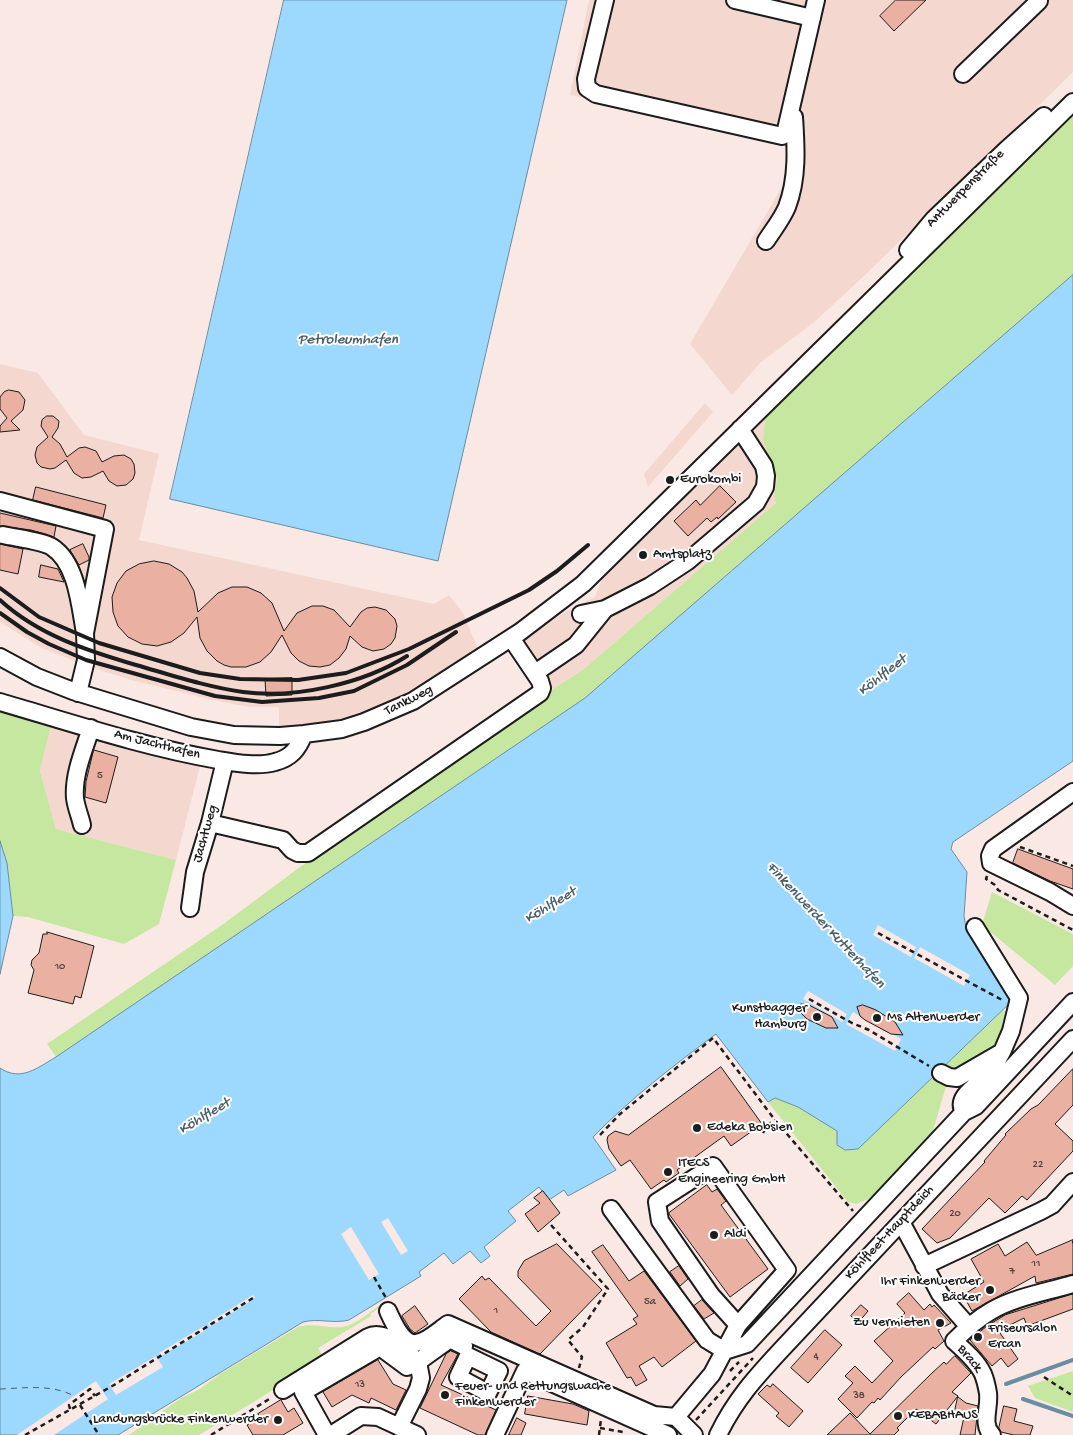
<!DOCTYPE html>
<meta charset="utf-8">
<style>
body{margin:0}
canvas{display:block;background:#f9e8e3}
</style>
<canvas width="1073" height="1435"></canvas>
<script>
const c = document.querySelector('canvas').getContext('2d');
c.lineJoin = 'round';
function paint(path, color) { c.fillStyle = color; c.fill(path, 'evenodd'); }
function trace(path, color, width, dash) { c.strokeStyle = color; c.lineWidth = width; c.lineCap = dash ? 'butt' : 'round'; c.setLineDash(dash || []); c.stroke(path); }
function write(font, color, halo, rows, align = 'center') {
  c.font = font + ' "Gochi Hand",sans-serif'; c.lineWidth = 4; c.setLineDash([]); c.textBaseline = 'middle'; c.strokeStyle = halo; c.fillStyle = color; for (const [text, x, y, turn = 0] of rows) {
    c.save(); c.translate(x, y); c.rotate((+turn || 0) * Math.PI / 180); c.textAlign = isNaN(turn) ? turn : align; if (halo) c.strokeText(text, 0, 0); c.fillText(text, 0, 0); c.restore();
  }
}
paint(new Path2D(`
 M 589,0 L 1073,0 L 1073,72 L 865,275 L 813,323 L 761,362 L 732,395 L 690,344 L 792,170 L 788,146 L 570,95 Z
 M 0,364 L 38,373 L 84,435 L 159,454 L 139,540 L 434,604 L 449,595 L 463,613 L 478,649 L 414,691 L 365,712 L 321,724 L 279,729 L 279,707 L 249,707 L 213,700 L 131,680 L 85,665 L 42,648 L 0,622 Z
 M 705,403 L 713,412 L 648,487 L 644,474 Z
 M 763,419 L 765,419 L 763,440 L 777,479 L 774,496 L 776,503 L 584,669 L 553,689 L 519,645 L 531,633 L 572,608 L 595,597 L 605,572 Z
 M 51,726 L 200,766 L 176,860 L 56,829 L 40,771 Z`), '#f4d8d0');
paint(new Path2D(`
 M 1073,110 L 1073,275 L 585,698 L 56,1057 L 47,1044 L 222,925 L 300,867 L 553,689 L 584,669 L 776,503 L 774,496 L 777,479 L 763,440 L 765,419 L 784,391 Z
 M 0,709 L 51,726 L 40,771 L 56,829 L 176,860 L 159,924 L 124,944 L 28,917 L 13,916 L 7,863 L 0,841 Z
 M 992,892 L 1073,934 L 1073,966 L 1055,985 L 982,925 Z
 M 1003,1010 L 1012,1014 L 1008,1032 L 976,1064 L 953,1074 L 942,1069 Z
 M 935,1075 L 947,1083 L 932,1134 L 871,1198 L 856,1204 L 848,1202 L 768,1102 L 775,1098 L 798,1107 L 837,1131 L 845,1150 L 858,1149 Z
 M 383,1303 L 384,1305 L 370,1314 L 371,1316 L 318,1348 L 324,1359 L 199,1435 L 129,1435 L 181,1398 L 200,1389 L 220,1374 L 298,1327 C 313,1322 327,1329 342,1327 C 357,1325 370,1311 383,1303 Z
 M 1073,1371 L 1073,1412 L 1035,1398 L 1028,1386 Z`), '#c6e7a0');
const water = new Path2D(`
 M 284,0 L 567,0 L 438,561 L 170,499 Z
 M 1073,275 L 1073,761 L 953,842 L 951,849 L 967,872 L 964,916 L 966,928 L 984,954 L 1013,1000 L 858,1149 L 845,1150 L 837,1145 L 837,1131 L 798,1107 L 775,1098 L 768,1102 L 716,1034 C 673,1066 630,1099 593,1137 L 616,1170 L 568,1196 L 564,1190 L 549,1200 L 539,1187 L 508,1211 L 516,1221 L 484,1247 L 490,1256 L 481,1263 L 470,1251 L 453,1264 L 444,1253 L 419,1272 L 421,1276 L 349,1320 C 334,1324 318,1318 303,1322 L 118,1435 L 0,1435 L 0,1068 C 21,1082 37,1068 56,1057 L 585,698 Z
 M 0,841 L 7,863 L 13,916 L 0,974 Z`);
paint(water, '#9dd9fe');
trace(water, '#698da4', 1);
paint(new Path2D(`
 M 878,925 L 916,947 L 911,957 L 873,935 Z
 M 920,947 L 970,975 L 964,986 L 914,958 Z
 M 808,991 L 847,1014 L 842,1022 L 803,999 Z
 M 853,1012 L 901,1039 L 895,1051 L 846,1024 Z
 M 388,1218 L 408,1251 L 401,1255 L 381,1222 Z
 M 351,1227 L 379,1274 L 369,1280 L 341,1234 Z
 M 253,1295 L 255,1298 L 210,1327 L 208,1323 Z
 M 204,1326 L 206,1330 L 161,1356 L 159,1353 Z
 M 156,1356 L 163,1367 L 116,1395 L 109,1384 Z
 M 96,1381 L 108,1399 L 54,1435 L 17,1435 Z`), '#f9e8e3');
trace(new Path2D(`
 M 1006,1384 L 1073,1360
 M 1023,1399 L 1073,1416`), '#698da4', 4);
trace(new Path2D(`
 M 0,1389 C 25,1388 52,1384 74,1396`), '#495e6b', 1, [6, 5]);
const building = new Path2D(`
 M 896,0 L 926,0 L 894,31 L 880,16 Z
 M 9,390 L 19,392 L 25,400 L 23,410 L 11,421 L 20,430 L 0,432 L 0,426 L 7,418 L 0,409 L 0,397 L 4,392 Z
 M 47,416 L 53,416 L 59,421 L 58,428 L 52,437 L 60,444 L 67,457 L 79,448 L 85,447 L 96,451 L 102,462 L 114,456 L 124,455 L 131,459 L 134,464 L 135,473 L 133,479 L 126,485 L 117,486 L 109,481 L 103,471 L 91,477 L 82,478 L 74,473 L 66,460 L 55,468 L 50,469 L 41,467 L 37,463 L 35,455 L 37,447 L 48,437 L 41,426 L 42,420 Z
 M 720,486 L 736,502 L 718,519 L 717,517 L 711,522 L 707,518 L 688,536 L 674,521 L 696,500 L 700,505 Z
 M 36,487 L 106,505 L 103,518 L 33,500 Z
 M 0,513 L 56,526 L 54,537 L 31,530 L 0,526 Z
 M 0,544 L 23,549 L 18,574 L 0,570 Z
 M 83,544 L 89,557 L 89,560 L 79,565 L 70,550 Z
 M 154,561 L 169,564 L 182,572 L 187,578 L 194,591 L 198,612 L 218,593 L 232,587 L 247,587 L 261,593 L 272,603 L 284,631 L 297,613 L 312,606 L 323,606 L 334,610 L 350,627 L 361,612 L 367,608 L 375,607 L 386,610 L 395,619 L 397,626 L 395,638 L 391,644 L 384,649 L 373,651 L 362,647 L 350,636 L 346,649 L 339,658 L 330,665 L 320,667 L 309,666 L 299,661 L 291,653 L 282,635 L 271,652 L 260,662 L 246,667 L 231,667 L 224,665 L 217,661 L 207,651 L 200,638 L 197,617 L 184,633 L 171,642 L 157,646 L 142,644 L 128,637 L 118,626 L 113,612 L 112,597 L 117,583 L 126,571 L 139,564 Z
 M 41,565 L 58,569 L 64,582 L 39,577 Z
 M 292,678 L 292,695 L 266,696 L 265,679 Z
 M 94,750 L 118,757 L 106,803 L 85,797 L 86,782 Z
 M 1018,849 L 1073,869 L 1073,889 L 1050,881 L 1013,863 Z
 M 47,932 L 94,946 L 81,998 L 75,996 L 73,1004 L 28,993 L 34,970 L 31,965 L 32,960 L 39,953 L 43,934 L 47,934 Z
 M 801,1004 L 809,1005 L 832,1017 L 838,1028 L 826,1028 L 807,1019 L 800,1012 Z
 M 863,1005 L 876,1010 L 895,1022 L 903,1035 L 891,1034 L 865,1020 L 860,1016 L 857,1007 Z
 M 721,1067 L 762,1124 L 731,1146 L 724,1136 L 677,1170 L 679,1173 L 666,1182 L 664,1180 L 651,1189 L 630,1160 L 621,1166 L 609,1149 L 607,1140 L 608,1136 L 615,1131 L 628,1135 Z
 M 1073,1069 L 1073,1105 L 1055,1124 L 1073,1141 L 1073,1151 L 1027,1200 L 1022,1196 L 1005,1213 L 989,1198 L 950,1238 L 937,1243 L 922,1229 L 985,1162 L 984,1161 L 1006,1135 L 1005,1134 L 1031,1109 L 1038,1105 Z
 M 707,1185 L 712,1192 L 717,1189 L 726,1201 L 721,1205 L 768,1269 L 730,1297 L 669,1214 L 669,1213 Z
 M 543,1191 L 560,1213 L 538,1232 L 525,1214 L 540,1203 L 534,1198 Z
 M 1073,1240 L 1073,1274 L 1036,1283 L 1035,1276 L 972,1311 L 963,1295 L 984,1282 L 971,1259 L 998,1244 L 1005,1256 L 1027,1242 L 1036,1255 Z
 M 557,1244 L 602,1290 L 540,1354 L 491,1332 L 459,1299 L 482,1276 L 485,1280 L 489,1278 L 536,1326 L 551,1311 L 518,1277 L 518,1271 L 524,1261 Z
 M 603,1245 L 629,1281 L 644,1271 L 696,1341 L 662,1367 L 654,1357 L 639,1366 L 647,1380 L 636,1386 L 631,1377 L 627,1378 L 606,1343 L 637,1324 L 633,1319 L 638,1316 L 592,1252 Z
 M 679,1266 L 688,1279 L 680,1286 L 670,1272 Z
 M 909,1293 L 924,1310 L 930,1304 L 932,1307 L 934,1305 L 951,1323 L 938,1330 L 944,1341 L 935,1349 L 933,1347 L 901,1377 L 880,1400 L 878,1398 L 874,1403 L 872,1402 L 857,1418 L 838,1399 L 853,1383 L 845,1376 L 855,1366 L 872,1383 L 893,1361 L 874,1341 L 905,1313 L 897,1304 Z
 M 1073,1294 L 1073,1309 L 1027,1326 L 1024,1318 L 1006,1327 L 1007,1330 L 1000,1333 L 1018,1359 L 1008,1367 L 1001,1358 L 992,1366 L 970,1340 L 987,1326 L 1005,1315 Z
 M 702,1300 L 714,1313 L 704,1319 L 694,1306 Z
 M 861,1305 L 868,1311 L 858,1323 L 851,1316 Z
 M 415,1306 L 428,1324 L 415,1333 L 410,1329 L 402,1316 Z
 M 825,1330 L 842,1345 L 808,1383 L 791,1368 Z
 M 451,1351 L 458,1354 L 441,1385 L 496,1410 L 485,1435 L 478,1435 L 420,1408 L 446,1354 Z
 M 955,1356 L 971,1373 L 952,1392 L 958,1396 L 936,1424 L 916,1409 L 897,1428 L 899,1430 L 894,1435 L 827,1435 L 850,1413 L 870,1434 L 932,1373 L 944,1362 L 946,1364 Z
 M 378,1360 L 393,1384 L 406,1390 L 396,1410 L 371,1398 L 369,1403 L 352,1395 L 332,1407 L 323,1392 Z
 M 773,1384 L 803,1411 L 789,1427 L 776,1416 L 779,1413 L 758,1394 L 767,1385 L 770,1387 Z
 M 528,1396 L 573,1404 L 589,1411 L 587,1425 L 525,1414 Z
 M 958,1397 L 966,1403 L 978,1406 L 975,1435 L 960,1435 L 964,1417 L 954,1415 Z
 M 281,1400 L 288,1412 L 294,1408 L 303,1423 L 283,1435 L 253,1435 L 247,1425 L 260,1417 L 258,1414 Z
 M 1004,1406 L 1017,1409 L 1014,1421 L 1033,1426 L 1030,1435 L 1014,1435 L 1001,1432 L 999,1428 Z
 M 517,1418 L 526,1423 L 521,1435 L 509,1435 Z`);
paint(building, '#eab1a2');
trace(building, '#1c1c1c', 1);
const minor = new Path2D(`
 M 605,0 L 586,79 L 587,88 L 596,94 L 782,136 L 785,134 L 816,0
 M 735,0 L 812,18
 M 963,74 L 1039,1
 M 766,241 C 773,230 782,219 787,207 C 798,178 796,147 794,117
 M 908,250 L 934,219 L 1006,150 L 1044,116
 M 0,501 L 105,529 L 85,633 C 80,606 77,563 52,547 C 43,541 16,538 3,535
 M 581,614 L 605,609 L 650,586 L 688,561 L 756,503 L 765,487 L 766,476 L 764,466 L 740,429
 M 0,657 L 37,677 L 73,691 L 191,727 L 234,735 L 280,736 L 304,734 L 342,729 L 364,722 L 413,701 L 520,632 L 583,584 L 1073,102
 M 535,673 L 576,645 L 605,609
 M 78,693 L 86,660 L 85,633
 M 0,702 C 72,723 144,747 218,760 C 236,763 258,767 275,762 C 291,758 298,749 304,734
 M 1073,792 L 993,849 L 990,856 L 991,863 L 1050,892 L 1073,906
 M 210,823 L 283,840 L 292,850 L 298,853 L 308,853 L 540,693 L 542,688 L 540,681 L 511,638
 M 82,825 C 80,816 76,807 75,798 C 73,775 84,750 91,728
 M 190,908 L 195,872 L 210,823 L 225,761
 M 975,927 L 1019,998 L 1011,1031 L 1002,1052
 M 941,1073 L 949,1077 L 957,1078 L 1002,1052 C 998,1059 994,1067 990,1073 C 980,1084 954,1096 964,1112
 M 611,1209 L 707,1340 L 725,1351 L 747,1344 L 964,1112 L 976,1106 L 1073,1002
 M 901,1222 L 940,1294 L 969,1327
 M 924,1266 L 1041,1211 L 1052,1205 L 1073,1182
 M 388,1311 C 392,1320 403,1345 416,1343 C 427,1342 439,1330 448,1324 L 654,1415 L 676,1417 L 694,1435
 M 468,1356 L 499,1371 L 488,1393 L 458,1377 Z
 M 283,1390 L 368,1337 C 385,1328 406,1351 418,1362 L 450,1339 L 464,1346
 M 676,1417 L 712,1374 L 738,1325 L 787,1270 L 713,1166 L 657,1202 L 660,1221 L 711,1295 L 738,1325
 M 327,1435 L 303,1392 L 380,1347 L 407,1367 L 418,1362 L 421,1378 L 418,1389 L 399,1427
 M 331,1435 L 361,1416 L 378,1417 L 417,1435
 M 495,1435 L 525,1371 L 668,1435
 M 718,1435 C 735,1400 755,1378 781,1350 L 1073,1039
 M 992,1435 C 981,1424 990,1407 988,1393 C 987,1387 985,1379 983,1374 C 977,1361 964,1350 954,1341 C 965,1330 977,1319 991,1311 C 1015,1297 1046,1292 1073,1284`);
trace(minor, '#1c1c1c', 20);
trace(new Path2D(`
 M 1020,847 L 1073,866
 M 987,876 L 986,879 L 995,885 L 998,890 L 1073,930
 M 878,933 L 1004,1001
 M 809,999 L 852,1023 L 869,1030 L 929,1066
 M 763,1133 L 766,1126 L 775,1120
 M 600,1135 L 620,1114 L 713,1038 L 775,1120 L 853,1211
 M 551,1225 L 608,1289 L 583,1327 L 568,1340 L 582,1357 L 579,1368
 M 1072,1242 L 1073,1242
 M 374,1277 L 386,1298
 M 730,1371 L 739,1362
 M 1044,1377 L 1073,1396
 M 80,1405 L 99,1435
 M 70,1409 L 69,1405 L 90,1389 L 95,1396
 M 696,1420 L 753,1358
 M 600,1428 L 623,1432
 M 25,1435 L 114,1385 L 253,1298
 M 211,1435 L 271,1398
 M 599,1435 L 601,1419`), '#1c1c1c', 2.5, [5, 4]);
trace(minor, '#fff', 16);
trace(new Path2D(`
 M 0,588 L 39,617 L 99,643 L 200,673 L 240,679 L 298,680 L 346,673 L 409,649 L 529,590 L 557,571 L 588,545
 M 0,600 C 38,635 88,651 136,665 C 171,675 207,687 243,692 C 294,699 363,684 407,656
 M 0,613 L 27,632 L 49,644 L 86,660 L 215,696 L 262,702 L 319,698 L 354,691 L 407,665 L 456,632`), '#1c1c1c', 4);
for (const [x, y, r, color] of [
 [670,480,5,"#1c1c1c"],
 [643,555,5,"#1c1c1c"],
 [817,1017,5,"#1c1c1c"],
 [877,1018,5,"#1c1c1c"],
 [697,1128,5,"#1c1c1c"],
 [668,1172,5,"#1c1c1c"],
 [714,1235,5,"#1c1c1c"],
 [990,1290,5,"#1c1c1c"],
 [940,1323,5,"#1c1c1c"],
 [978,1337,5,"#1c1c1c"],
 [445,1395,5,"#1c1c1c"],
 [898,1416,5,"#1c1c1c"],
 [278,1420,5,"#1c1c1c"]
]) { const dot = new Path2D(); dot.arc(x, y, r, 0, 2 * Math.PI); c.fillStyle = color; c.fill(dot); trace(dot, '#fff', 2); }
write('11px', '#50413e', null, [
 ["5",100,776],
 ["10",60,967],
 ["22",1038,1165],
 ["20",955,1214],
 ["11",1036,1264],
 ["7",1012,1272],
 ["5a",650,1302],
 ["1",496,1311],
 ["4",816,1357],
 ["13",360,1385],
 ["38",859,1396]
]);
write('14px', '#1c1c1c', '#fff', [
 ["Antwerpenstraße",966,189,-45],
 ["Tankweg",409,701,-27],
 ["Am Jachthafen",157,745,14],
 ["Jachtweg",206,834,-74],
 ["Köhlfleet-Hauptdeich",890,1233,-47],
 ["Brack",969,1359,50]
]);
write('14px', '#1c1c1c', '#fff', [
 ["Eurokombi",680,480],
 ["Amtsplatz",653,555],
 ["Kunstbagger",807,1009,"right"],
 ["Hamburg",807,1025,"right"],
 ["Ms Altenwerder",887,1018],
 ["Edeka Bobsien",707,1128],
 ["ITECS",678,1164],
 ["Engineering GmbH",678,1180],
 ["Aldi",724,1235],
 ["Ihr Finkenwerder",980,1282,"right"],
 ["Bäcker",980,1298,"right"],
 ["Zu vermieten",930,1323,"right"],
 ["Friseursalon",988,1329],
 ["Ercan",988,1345],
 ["Feuer- und Rettungswache",455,1387],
 ["Finkenwerder",455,1403],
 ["KEBABHAUS",908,1416],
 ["Landungsbrücke Finkenwerder",268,1420,"right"]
], 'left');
write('italic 15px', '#495e6b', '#fff', [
 ["Petroleumhafen",348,341],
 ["Köhlfleet",883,676,-38],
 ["Köhlfleet",551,906,-31],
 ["Finkenwerder Kutterhafen",825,926,47],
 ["Köhlfleet",205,1117,-31]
]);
</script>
